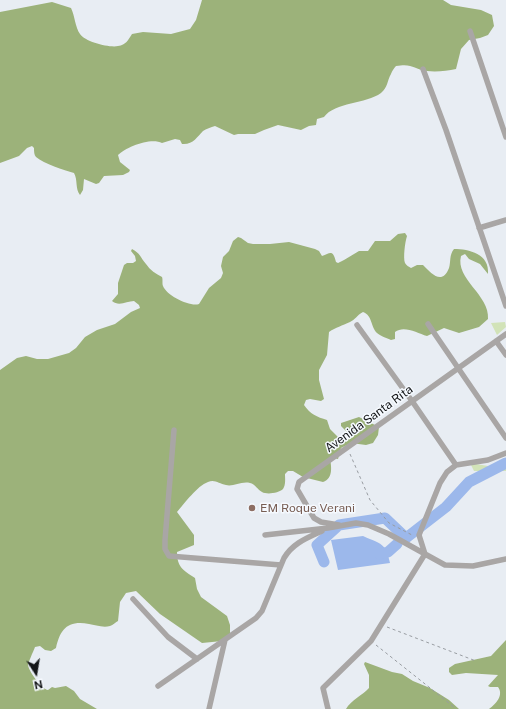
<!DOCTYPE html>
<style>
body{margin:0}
#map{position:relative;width:506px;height:709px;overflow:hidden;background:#e8edf3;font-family:"Public Sans",sans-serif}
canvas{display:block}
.north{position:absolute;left:16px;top:653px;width:40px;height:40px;-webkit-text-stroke:3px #f6faff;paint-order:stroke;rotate:168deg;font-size:11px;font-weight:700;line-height:16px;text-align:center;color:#141618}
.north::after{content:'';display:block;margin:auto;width:14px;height:18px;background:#141618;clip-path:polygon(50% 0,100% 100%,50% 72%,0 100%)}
</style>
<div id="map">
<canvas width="506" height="709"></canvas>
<div class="north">N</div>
</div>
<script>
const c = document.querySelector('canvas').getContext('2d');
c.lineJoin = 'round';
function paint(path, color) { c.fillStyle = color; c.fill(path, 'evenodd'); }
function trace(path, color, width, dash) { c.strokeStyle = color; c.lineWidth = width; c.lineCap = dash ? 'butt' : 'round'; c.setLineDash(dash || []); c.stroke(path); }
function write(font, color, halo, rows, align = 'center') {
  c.font = font + ' "Public Sans",sans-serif'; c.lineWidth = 3; c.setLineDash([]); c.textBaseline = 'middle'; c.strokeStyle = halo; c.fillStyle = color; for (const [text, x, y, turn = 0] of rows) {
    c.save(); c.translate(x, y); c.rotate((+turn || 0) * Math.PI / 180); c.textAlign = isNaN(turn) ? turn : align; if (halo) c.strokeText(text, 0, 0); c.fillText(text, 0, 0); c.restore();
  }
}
paint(new Path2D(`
 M 505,322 L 506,327 L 497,335 L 491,323 Z
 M 470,463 L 506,469 L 506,471 L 474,471 Z`), '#d2e3b8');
paint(new Path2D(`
 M 202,0 L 443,0 L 451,5 L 481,10 L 492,15 L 494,26 L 488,35 L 480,38 L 469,40 L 461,49 L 456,69 C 447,71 436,72 427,71 C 413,69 413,63 396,66 C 394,68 392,71 391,74 C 387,81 388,87 381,93 C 366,104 335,102 324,117 L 317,119 L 316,125 L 309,126 L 301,130 L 278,125 L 264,130 L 255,134 L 238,134 L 234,135 L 215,126 C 211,127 206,129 203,131 C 197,137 193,145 182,144 L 180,140 L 175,139 L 162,143 C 151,137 126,147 118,155 L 120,162 L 130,170 L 129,172 L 123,175 L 104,176 L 99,183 L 96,184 L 84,179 L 83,190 L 80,195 C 75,189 78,180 74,173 C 64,170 44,164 36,157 C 34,155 34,151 34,148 L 32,146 L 27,148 L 19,156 L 0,163 L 0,12 L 52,2 L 71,8 C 75,16 75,27 80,34 C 85,42 110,48 118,46 C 126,45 128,40 132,34 L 143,32 L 171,34 L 190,29 L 196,20 Z
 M 405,233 L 407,236 C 405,242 403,258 405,263 C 406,265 409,267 411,268 L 417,265 L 423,265 C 431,273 442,286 449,268 C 451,262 449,255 454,249 C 469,249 490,254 488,274 L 480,264 L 469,259 L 465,254 L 461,256 C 455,279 490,295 488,319 L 479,327 L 459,333 L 444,328 L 427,336 C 417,333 404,325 395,332 L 395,339 L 391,340 C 387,338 380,336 377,333 C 370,326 373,316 363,312 C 357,315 355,320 350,322 C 342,326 336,327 329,332 L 327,355 L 319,370 L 319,380 L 324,399 L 321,401 L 310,399 L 306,400 L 304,405 C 310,414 317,417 327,420 L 330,429 L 340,439 L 344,438 L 347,434 L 346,431 L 341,426 L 341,423 L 359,417 L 379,427 L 378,435 L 373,443 L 366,445 L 351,443 L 341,448 L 338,459 L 330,457 C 331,466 334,478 323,482 L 303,477 L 293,471 L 288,471 L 285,474 C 285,478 286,485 283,489 C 279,493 267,495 262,492 C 258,490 255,484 250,483 C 241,481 233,487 226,485 C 219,484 215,479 208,482 C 197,486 185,503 177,512 L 194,535 L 194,545 L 177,552 C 177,567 183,570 195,578 L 197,589 L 201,597 L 227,616 L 230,625 L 230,634 L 222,641 L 202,643 L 160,614 L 136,591 L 126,593 L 120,602 L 118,621 C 116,622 113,625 110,626 C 103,628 95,625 89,624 C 67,620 60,630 56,648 L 51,651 L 45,650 L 40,646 L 35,647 C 33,652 28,663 28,665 C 29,672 42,689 48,690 L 52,687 L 55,688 L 66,686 L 74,691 L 80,699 L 97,709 L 0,709 L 0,370 L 17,358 L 26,356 L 37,359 L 48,359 L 69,353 L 76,348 L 85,337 L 97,330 L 115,324 L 131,312 L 140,308 L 139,305 L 134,301 C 127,301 119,307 112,301 L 118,294 L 118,283 L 124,265 L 127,263 L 133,263 L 136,261 L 135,256 L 131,251 L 132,249 C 141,254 140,257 146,264 C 150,270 156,274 162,277 C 163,279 162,284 163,286 C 167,296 190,307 199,304 L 209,288 L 221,278 L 223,273 L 221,266 L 223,257 L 229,251 L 233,241 L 238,237 L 241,238 L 248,243 L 253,244 L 270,244 L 289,242 L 315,249 L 319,251 L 322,256 C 331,252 333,250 336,262 L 338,263 L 344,260 L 359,251 L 368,251 L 375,241 L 390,241 L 398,234 Z
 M 506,640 L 506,709 L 489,709 C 496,704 504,695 498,687 L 490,687 L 488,686 L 498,675 L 466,673 L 452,675 L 449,672 L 449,668 L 455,664 L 491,656 Z
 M 365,662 L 392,672 L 402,674 L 413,681 L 430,688 L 449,700 L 459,709 L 346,709 C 351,700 363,695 369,688 L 369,675 L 364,664 Z`), '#9cb27a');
paint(new Path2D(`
 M 363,536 C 381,544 386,543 390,563 L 338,570 L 331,540 Z`), '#9cb8eb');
trace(new Path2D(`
 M 380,554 L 388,552 L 397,544
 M 324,562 L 317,545 L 339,525 L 385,518 L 406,538 L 446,507 L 469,482 L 506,463`), '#9cb8eb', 11);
trace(new Path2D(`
 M 350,454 L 370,500 L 389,523 L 412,535
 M 387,627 L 476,661
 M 376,645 L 454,707`), '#989ca1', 1, [3, 3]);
trace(new Path2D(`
 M 470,31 L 506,137
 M 423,69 L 446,130 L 506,306
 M 479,228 L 506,220
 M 428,324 L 506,438
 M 357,325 L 412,401 L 456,465
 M 496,341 L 506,355
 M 174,430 L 165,540 L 165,549 L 169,556 L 281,565
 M 339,525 L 321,522 L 314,518 L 297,489 L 299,482 L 506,334
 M 265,535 L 328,528 L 356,523 L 368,525 L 389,534 L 425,554 L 445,565 L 473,566 L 506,559
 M 133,599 L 168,637 L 197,659
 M 158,686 L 256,618 L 262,611 L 284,558 C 293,543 307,538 322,531
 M 209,709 L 225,640
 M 328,709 L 323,688 L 371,641 L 425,554 L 419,535 L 440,483 L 447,472 L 456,465 L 488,460 L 506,453`), '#a9a6a5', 5.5);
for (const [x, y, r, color] of [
 [252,508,4,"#8d6e63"]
]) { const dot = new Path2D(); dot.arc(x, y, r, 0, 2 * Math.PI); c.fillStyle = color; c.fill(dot); trace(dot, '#f6faff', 1.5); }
write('12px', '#141618', '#f6faff', [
 ["Avenida Santa Rita",369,419,-36]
]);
write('12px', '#785e54', '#f6faff', [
 ["EM Roque Verani",260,508]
], 'left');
</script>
